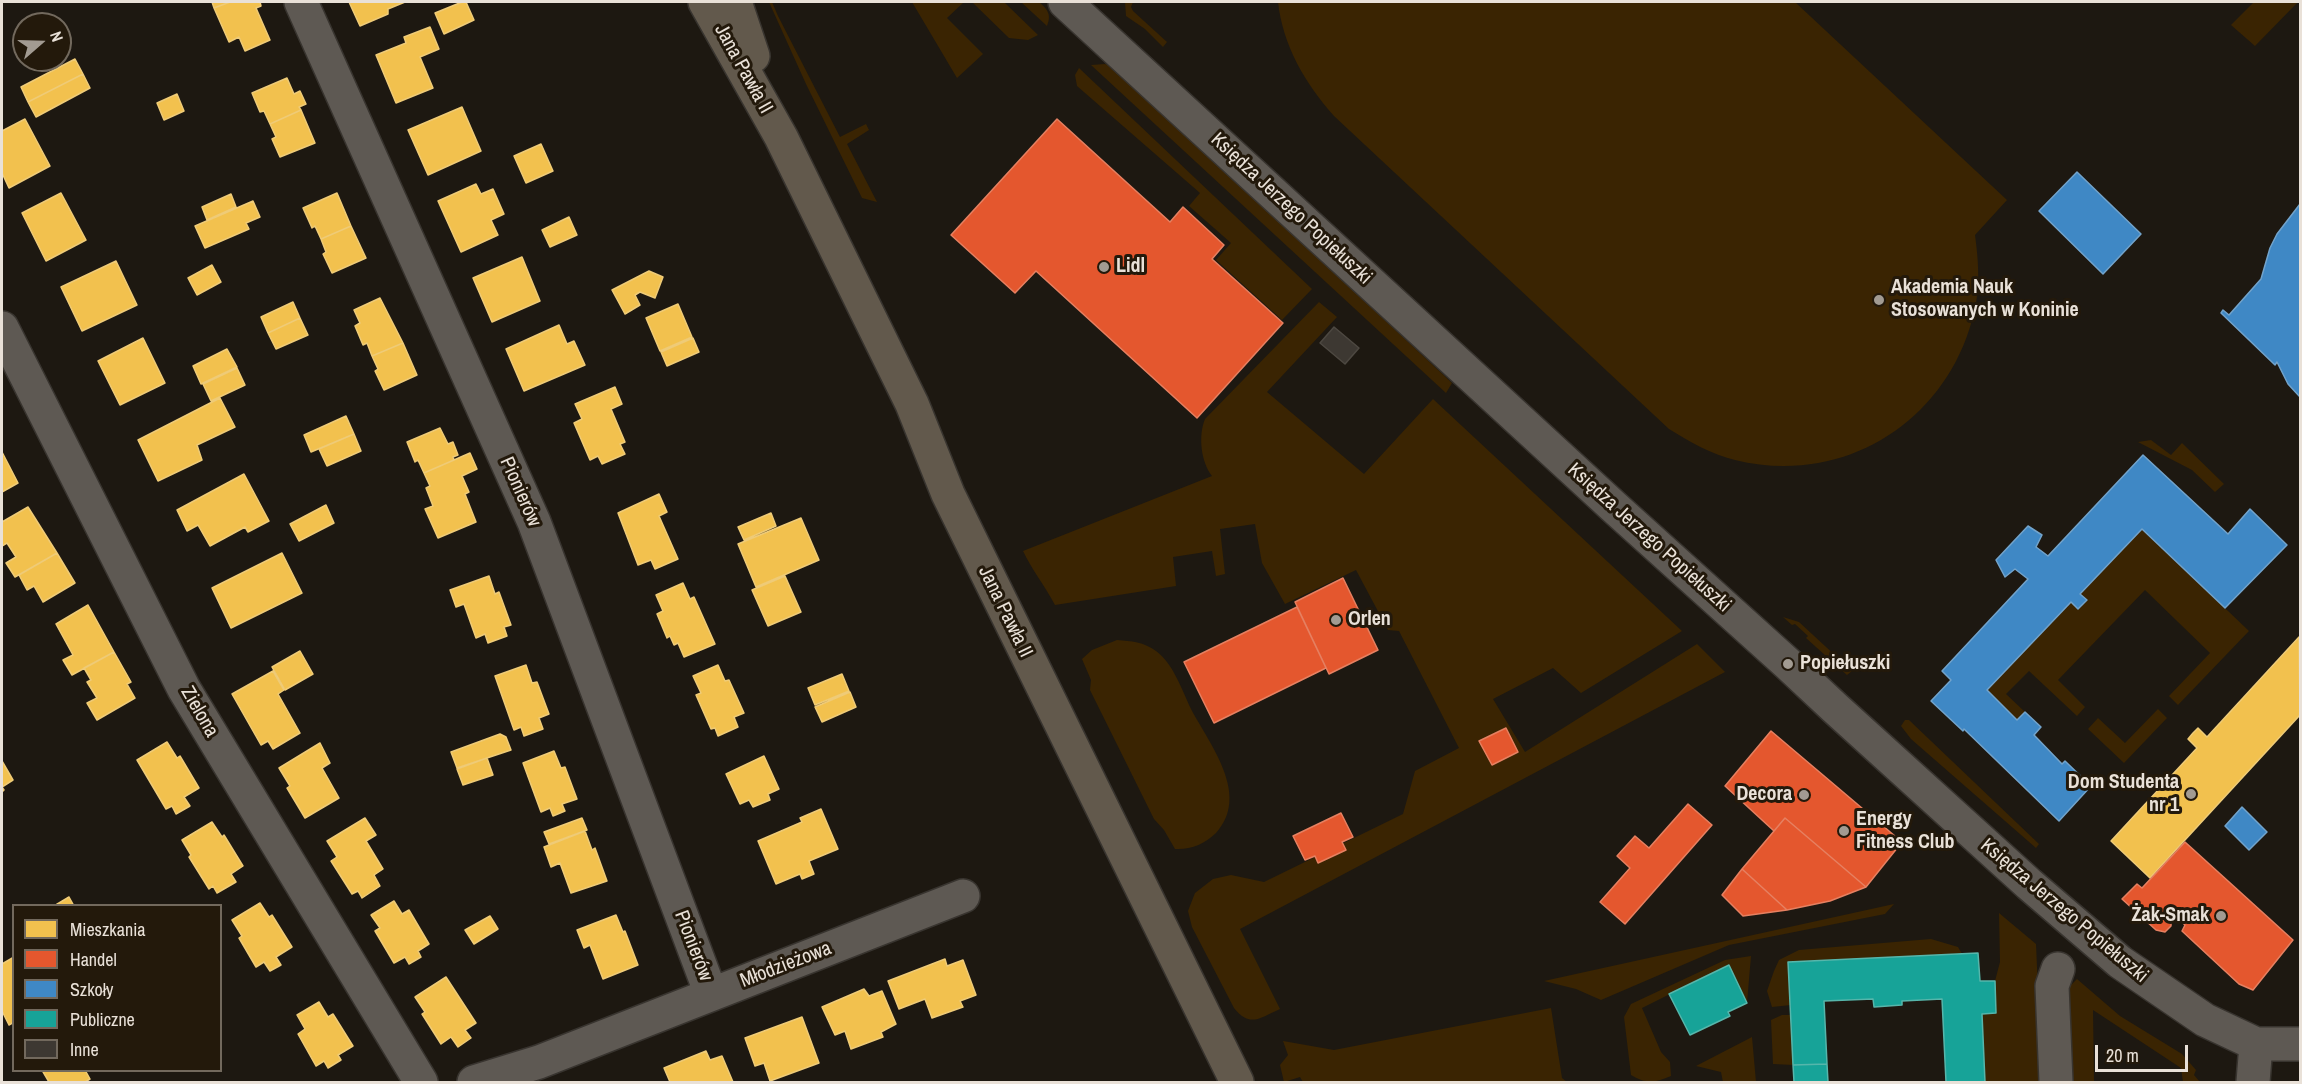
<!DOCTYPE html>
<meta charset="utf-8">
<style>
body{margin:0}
#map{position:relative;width:2302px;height:1084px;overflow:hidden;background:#1d1811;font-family:"Archivo Narrow",sans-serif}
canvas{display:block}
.frame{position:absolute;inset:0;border:3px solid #e9e1d8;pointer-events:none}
.legend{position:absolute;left:12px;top:904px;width:210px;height:168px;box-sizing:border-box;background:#23190b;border:2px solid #72695d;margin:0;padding:8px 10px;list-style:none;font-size:18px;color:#e9e1d8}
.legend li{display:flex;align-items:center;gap:12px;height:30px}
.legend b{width:30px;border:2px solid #72695d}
.north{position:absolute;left:12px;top:12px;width:60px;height:60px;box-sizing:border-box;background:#23190b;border:2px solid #72695d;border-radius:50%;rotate:70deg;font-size:16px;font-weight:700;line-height:24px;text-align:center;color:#e9e1d8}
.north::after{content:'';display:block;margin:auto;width:21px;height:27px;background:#a29b92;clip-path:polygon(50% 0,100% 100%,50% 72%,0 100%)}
.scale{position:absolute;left:2095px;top:1045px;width:93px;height:27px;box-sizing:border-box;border:3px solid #e9e1d8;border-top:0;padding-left:8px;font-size:18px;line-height:21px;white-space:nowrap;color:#e9e1d8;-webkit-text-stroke:4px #23190b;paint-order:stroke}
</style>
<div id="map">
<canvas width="2302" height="1084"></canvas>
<div class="frame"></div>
<ul class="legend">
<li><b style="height:16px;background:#f2c14e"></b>Mieszkania</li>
<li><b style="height:16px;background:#e4572e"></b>Handel</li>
<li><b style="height:16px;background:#3f88c5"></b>Szkoły</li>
<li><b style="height:16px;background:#17a398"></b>Publiczne</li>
<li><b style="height:16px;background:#3d3832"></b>Inne</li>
</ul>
<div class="north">N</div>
<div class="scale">20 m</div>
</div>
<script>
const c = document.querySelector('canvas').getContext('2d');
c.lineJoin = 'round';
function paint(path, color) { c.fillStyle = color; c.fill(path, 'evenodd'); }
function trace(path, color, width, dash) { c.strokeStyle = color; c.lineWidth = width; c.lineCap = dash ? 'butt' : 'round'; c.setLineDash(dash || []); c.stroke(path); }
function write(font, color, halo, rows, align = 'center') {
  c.font = font + ' "Archivo Narrow",sans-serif'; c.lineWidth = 6; c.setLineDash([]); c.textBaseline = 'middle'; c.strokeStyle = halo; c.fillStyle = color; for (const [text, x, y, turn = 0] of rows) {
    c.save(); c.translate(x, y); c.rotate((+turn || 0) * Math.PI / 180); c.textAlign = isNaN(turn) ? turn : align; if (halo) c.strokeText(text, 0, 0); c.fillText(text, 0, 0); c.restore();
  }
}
paint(new Path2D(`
 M 769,2 L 772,2 L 778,16 L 840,137 L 866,124 L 869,130 L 847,144 L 877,202 L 862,198 L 806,84 Z
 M 912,2 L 964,2 L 947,18 L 983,54 L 957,78 Z
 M 972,2 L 1004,2 L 1038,35 L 1028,40 L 1009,38 Z
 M 1021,2 L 1039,2 C 1047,9 1052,14 1047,26 Z
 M 1125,2 L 1133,2 L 1131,7 L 1133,11 L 1167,42 L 1163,47 L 1145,29 L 1126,16 Z
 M 1278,2 L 1795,2 L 2007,200 L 1975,235 C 1978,257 1980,280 1976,303 C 1955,416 1848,488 1735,460 C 1711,454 1690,442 1669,429 L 1334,116 C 1305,83 1283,46 1278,2 Z
 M 2254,2 L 2298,2 L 2255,46 L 2231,25 Z
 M 1105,64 L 1114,67 L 1452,383 L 1446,393 L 1091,65 Z
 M 1079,68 L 1312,289 L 1282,320 L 1216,260 L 1231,243 L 1189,206 L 1200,193 L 1077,86 L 1075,75 Z
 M 1319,302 L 1337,317 L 1267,392 L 1364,474 L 1433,399 L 1682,631 L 1581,693 L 1553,668 L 1493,699 L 1525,752 L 1697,644 L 1725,672 L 1240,929 L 1280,1009 C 1260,1018 1250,1028 1234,1008 L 1192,927 L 1188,911 L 1195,893 L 1213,879 L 1231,875 L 1264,882 L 1403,814 L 1415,771 L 1459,748 L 1399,631 L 1388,630 L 1356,570 L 1285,604 L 1262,563 L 1255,524 L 1220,529 L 1225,574 L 1216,576 L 1212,551 L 1173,557 L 1176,586 L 1055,605 C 1045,586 1032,570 1023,551 L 1212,476 C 1201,462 1198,436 1205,419 Z
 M 2151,440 L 2171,455 L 2182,443 L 2224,484 L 2215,492 L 2192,470 L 2138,442 Z
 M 2142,529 L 2249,631 L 2178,705 L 2169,696 L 2210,653 L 2145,590 L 2058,680 L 2085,707 L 2077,716 L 2029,671 L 2006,694 L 2025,712 L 2017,720 L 1987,690 L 2071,602 L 2079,609 L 2087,600 L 2080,594 Z
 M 1783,617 L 1799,622 L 1852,671 L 1847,675 L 1806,638 L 1808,636 L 1795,624 L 1792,625 Z
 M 1117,640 C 1131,641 1144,642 1156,651 C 1173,663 1182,690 1191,709 C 1210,745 1251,795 1216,833 C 1205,844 1190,850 1175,849 L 1164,830 L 1154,819 L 1090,690 L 1091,680 L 1082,659 L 1092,650 Z
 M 2158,709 L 2167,718 L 2124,763 L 2088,729 L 2098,718 L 2125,743 Z
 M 1905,720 L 1909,720 L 2039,844 L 2036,848 L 1911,739 L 1901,726 Z
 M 1894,904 L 1885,914 L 1729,945 L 1601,1000 L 1576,989 L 1544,981 Z
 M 1999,913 L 2036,944 L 2042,1082 L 1985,1082 L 1982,1014 L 1996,1013 L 1995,981 L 2000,962 Z
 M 1931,939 L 1958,947 L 1962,954 L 1789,962 L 1791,1005 L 1772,1007 L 1767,991 L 1774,971 L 1779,960 L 1799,950 Z
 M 1751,956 L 1747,1003 L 1728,965 L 1642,1008 L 1661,1052 L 1670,1062 L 1671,1076 C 1655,1083 1646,1084 1631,1075 L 1624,1017 L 1631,1004 L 1725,960 Z
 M 2077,979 L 2120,1016 L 2182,1054 L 2196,1070 L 2194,1075 L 2200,1082 L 2183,1082 L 2181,1068 L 2093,1010 L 2094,1082 L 2070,1082 L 2067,989 Z
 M 1551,1008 L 1562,1078 L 1567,1082 L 1303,1082 L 1300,1077 L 1284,1082 L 1280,1065 L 1288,1055 L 1283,1041 L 1334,1050 Z
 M 1782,1015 L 1791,1015 L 1793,1065 L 1773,1064 L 1771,1020 Z
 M 1752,1037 L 1756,1082 L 1723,1082 L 1721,1072 L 1696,1066 Z`), '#3a2402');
const homes = new Path2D(`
 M 212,2 L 230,2 L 214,8 Z
 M 230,2 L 260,2 L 261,6 L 256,8 L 270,40 L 245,51 L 239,37 L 229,42 L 214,8 Z
 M 349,2 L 405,2 L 388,9 L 388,14 L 360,26 Z
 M 462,2 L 466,2 L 474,20 L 444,34 L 435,13 Z
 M 430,27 L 439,49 L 420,57 L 433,88 L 396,103 L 376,55 L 406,43 L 404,37 Z
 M 75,59 L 83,74 L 28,102 L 21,87 Z
 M 83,74 L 90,88 L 36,117 L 28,102 Z
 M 287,78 L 294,94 L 300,91 L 306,104 L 299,107 L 301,110 L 270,124 L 264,111 L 260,112 L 252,93 Z
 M 177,94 L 184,111 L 164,120 L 157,103 Z
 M 462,107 L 481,151 L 428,175 L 408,130 Z
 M 301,110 L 315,143 L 280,157 L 272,139 L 276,137 L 270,124 Z
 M 25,119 L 50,166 L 9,188 L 2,173 L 2,131 Z
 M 541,144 L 553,171 L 526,183 L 514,156 Z
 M 476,184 L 481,194 L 493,189 L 504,214 L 491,220 L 498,235 L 461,252 L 438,201 Z
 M 61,193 L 86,240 L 46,261 L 22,213 Z
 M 337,193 L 351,226 L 321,239 L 315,226 L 312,228 L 303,208 Z
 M 231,194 L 236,207 L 207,220 L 202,207 Z
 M 253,201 L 260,217 L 246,223 L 249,229 L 205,248 L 195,226 Z
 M 569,217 L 577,235 L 550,247 L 542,230 Z
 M 351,226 L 366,258 L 332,273 L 323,254 L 326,252 L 321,239 Z
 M 522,257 L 540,301 L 492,322 L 473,278 Z
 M 116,261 L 137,305 L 82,331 L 61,287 Z
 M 212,265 L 221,282 L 197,295 L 188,278 Z
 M 649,271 L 663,277 L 655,298 L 640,292 L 635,295 L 640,305 L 625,314 L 612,290 Z
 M 380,298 L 403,343 L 372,356 L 367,343 L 363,345 L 355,326 L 360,323 L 354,310 Z
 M 293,302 L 300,318 L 268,333 L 261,317 Z
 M 678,304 L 692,337 L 660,351 L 646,318 Z
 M 300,318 L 308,335 L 276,349 L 268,333 Z
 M 559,325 L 567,344 L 574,341 L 585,365 L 524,391 L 506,349 Z
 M 143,338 L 165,383 L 120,405 L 98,361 Z
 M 693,338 L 699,352 L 667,366 L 661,352 Z
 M 403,343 L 417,375 L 384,390 L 375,371 L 378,369 L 372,356 Z
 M 227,349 L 237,367 L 201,384 L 193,366 Z
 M 237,368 L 245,385 L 211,401 L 203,384 Z
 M 615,387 L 622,404 L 611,409 L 625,442 L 620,444 L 625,454 L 602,464 L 598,456 L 590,460 L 574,423 L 582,419 L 575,404 Z
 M 220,398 L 235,427 L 197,445 L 202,460 L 158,481 L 138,440 Z
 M 346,416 L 354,434 L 311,452 L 304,435 Z
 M 440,428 L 448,444 L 453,442 L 458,455 L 453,457 L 454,460 L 424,473 L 418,460 L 415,462 L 407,442 Z
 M 354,434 L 361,451 L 327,466 L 319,449 Z
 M 2,452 L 18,483 L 2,492 Z
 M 470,453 L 477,469 L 462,476 L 469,492 L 465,494 L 476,522 L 438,538 L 425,509 L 433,506 L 426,488 L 430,486 L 424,473 Z
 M 244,474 L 269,521 L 248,532 L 245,527 L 210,546 L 198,525 L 187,531 L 177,510 Z
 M 659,494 L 667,512 L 659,516 L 678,559 L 655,569 L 651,560 L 638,565 L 618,513 Z
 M 326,505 L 334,523 L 299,541 L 290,524 Z
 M 28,507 L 57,553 L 15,577 L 6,563 L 16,557 L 7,543 L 2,546 L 2,522 Z
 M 771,513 L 776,526 L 744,540 L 738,527 Z
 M 801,518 L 819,560 L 756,587 L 738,544 Z
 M 57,553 L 75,583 L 43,602 L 34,586 L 27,590 L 19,575 Z
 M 282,553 L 302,593 L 231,628 L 212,588 Z
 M 489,576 L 495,594 L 499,592 L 511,625 L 504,627 L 507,636 L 488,643 L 485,634 L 476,638 L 464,604 L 456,607 L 450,590 Z
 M 785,576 L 801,612 L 768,626 L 752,590 Z
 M 683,583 L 690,599 L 694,597 L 715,644 L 684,657 L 678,643 L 674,645 L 670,636 L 667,638 L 657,614 L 663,611 L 656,595 Z
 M 88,605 L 114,652 L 72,675 L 63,660 L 73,655 L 56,624 Z
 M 2299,637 L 2300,715 L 2150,878 L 2111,841 L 2197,748 L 2188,739 L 2193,733 L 2198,728 L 2207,737 Z
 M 300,651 L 313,674 L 285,690 L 272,667 Z
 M 114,652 L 131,682 L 127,684 L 135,698 L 97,720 L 87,703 L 97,698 L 87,682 L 91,680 L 84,668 Z
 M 526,665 L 532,683 L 537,682 L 549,714 L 539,718 L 543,729 L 524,736 L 521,727 L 514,730 L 495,676 Z
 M 718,665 L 725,681 L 729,680 L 744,713 L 734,717 L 738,727 L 718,736 L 715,728 L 711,729 L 696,695 L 701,693 L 693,676 Z
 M 273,671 L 284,690 L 278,694 L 300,733 L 273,749 L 268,741 L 261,745 L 232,694 Z
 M 842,674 L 849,691 L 815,705 L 808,688 Z
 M 850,692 L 856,707 L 822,722 L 815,707 Z
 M 500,734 L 506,737 L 511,750 L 457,768 L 451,752 Z
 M 167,742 L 177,758 L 180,756 L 199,788 L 184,797 L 190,806 L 176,814 L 172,806 L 166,809 L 137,760 Z
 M 320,743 L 330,763 L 322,768 L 339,798 L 305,818 L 287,788 L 290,786 L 279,768 Z
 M 554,751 L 561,768 L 565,767 L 577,799 L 562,804 L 565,811 L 553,816 L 550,808 L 541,812 L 523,763 Z
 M 764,756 L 779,789 L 768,794 L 770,800 L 753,807 L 749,800 L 740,804 L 726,774 Z
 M 487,758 L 493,775 L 463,785 L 457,769 Z
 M 2,761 L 13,780 L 2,787 L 4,790 L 2,792 Z
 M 821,809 L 838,849 L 809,861 L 814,874 L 802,879 L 800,874 L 776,884 L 758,841 L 802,822 L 800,818 Z
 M 365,818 L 376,835 L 366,841 L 383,869 L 374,875 L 380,886 L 362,898 L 358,891 L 352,894 L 331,861 L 337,857 L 327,841 Z
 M 582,818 L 587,830 L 549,844 L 544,832 Z
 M 212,822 L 222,837 L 224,835 L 243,866 L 231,874 L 236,882 L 217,893 L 213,886 L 209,889 L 189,857 L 191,855 L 182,840 Z
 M 585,831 L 592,850 L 595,848 L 607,881 L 571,893 L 560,863 L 551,867 L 544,847 Z
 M 69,897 L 74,906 L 54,906 Z
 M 394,901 L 402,914 L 409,910 L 429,944 L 418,951 L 421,957 L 409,964 L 405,957 L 394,963 L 375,931 L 380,928 L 371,915 Z
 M 260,903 L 269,917 L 272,915 L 292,947 L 276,957 L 281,965 L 270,971 L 264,962 L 256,967 L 239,938 L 242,936 L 232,920 Z
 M 616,915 L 623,932 L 625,931 L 638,965 L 603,979 L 590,945 L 584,948 L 577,930 Z
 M 490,916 L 498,929 L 474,944 L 465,930 Z
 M 14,957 L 14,1022 L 9,1025 L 2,1011 L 2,964 Z
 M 945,959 L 947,966 L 963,960 L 976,995 L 960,1001 L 963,1007 L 932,1018 L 925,999 L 899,1009 L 888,981 Z
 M 446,977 L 476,1023 L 465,1030 L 471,1038 L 458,1047 L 451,1037 L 441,1044 L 422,1014 L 425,1012 L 415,997 Z
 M 864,989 L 869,996 L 882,991 L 896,1024 L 881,1032 L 883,1037 L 851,1049 L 845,1031 L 835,1035 L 822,1007 Z
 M 319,1002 L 328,1017 L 333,1014 L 353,1046 L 338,1055 L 341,1060 L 328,1068 L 324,1061 L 316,1066 L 298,1034 L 305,1029 L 297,1015 Z
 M 802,1017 L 819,1063 L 770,1081 L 764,1063 L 755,1066 L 745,1038 Z
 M 706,1051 L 710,1060 L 722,1056 L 733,1082 L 670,1082 L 664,1068 Z
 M 42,1070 L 85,1070 L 90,1079 L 85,1082 L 49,1082 Z`);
paint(homes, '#f2c14e');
trace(homes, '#efcb77', 1.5);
const shops = new Path2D(`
 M 1057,119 L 1170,222 L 1183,207 L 1224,245 L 1212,259 L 1283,323 L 1197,418 L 1036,271 L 1015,293 L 951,235 Z
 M 1343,578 L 1378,650 L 1329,674 L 1295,602 Z
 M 1297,607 L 1326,668 L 1214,723 L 1184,662 Z
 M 1506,728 L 1518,752 L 1492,765 L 1479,741 Z
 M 1771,731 L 1902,842 L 1866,887 L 1785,818 L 1774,831 L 1725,786 Z
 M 1688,804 L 1712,825 L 1625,924 L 1600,902 L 1630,868 L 1617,856 L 1635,836 L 1649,848 Z
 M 1341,813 L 1353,837 L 1342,842 L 1346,850 L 1318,863 L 1315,856 L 1305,860 L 1293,836 Z
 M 1785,818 L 1866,887 L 1830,901 L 1787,910 L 1742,869 Z
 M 2185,842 L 2293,940 L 2253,990 L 2239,984 L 2182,931 L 2185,925 L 2174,915 L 2171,918 L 2171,926 L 2165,932 L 2156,930 L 2122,899 L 2137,884 L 2142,888 Z
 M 1742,869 L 1787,910 L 1743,916 L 1722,895 Z`);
paint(shops, '#e4572e');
trace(shops, '#e68061', 1.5);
const schools = new Path2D(`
 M 2077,172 L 2141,234 L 2103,274 L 2039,211 Z
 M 2300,204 L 2300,397 L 2288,384 L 2277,362 L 2275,365 L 2221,313 L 2223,310 L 2229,315 L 2261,279 L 2270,248 L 2277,234 Z
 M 2143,455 L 2228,534 L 2250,509 L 2287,545 L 2225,608 L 2142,529 L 2080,594 L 2087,600 L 2078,609 L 2071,602 L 1987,690 L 2017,720 L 2025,712 L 2041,727 L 2034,735 L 2062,764 L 2065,761 L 2091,786 L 2059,821 L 1964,729 L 1963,731 L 1931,701 L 1951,680 L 1942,671 L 2028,579 L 2015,569 L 2005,577 L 1996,560 L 2028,526 L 2042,535 L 2036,547 L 2048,556 Z
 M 2242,807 L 2267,832 L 2249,850 L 2225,826 Z`);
paint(schools, '#3f88c5');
trace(schools, '#72a3cb', 1.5);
const public = new Path2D(`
 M 1978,953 L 1980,981 L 1995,981 L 1996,1013 L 1982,1014 L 1985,1082 L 1946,1082 L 1942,999 L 1902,1001 L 1902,1005 L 1874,1007 L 1873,999 L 1824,1001 L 1827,1064 L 1793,1065 L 1788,962 Z
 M 1729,965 L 1747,1003 L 1728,1012 L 1730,1016 L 1690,1035 L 1669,994 Z
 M 1827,1064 L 1828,1082 L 1794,1082 L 1793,1065 Z`);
paint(public, '#17a398');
trace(public, '#56b6ab', 1.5);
const building = new Path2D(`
 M 1334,327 L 1359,348 L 1345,364 L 1320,343 Z`);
paint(building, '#3d3832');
trace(building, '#4d4841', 1.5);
const minor = new Path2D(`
 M 301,2 L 534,522 L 711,994
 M 1065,2 L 1614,507 L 1788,664 L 1835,708 L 2029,884 L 2120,962 L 2205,1020 L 2256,1044 L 2300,1044
 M 2,328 L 184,689 L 421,1082
 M 474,1082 L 539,1062 L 963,896
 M 2056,1082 L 2052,986 L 2058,969
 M 2253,1082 L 2256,1044`);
const major = new Path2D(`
 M 705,2 L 781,137 L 912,404 L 948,494 L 1237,1082
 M 735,2 L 753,56`);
trace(minor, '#38342f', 36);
trace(major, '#38342f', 36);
trace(minor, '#5e5953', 33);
trace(major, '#62594c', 33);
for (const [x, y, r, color] of [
 [1104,267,6,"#a29b92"],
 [1879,300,6,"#a29b92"],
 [1336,620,6,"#a29b92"],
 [1788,664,6,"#a29b92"],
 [2191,794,6,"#a29b92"],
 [1804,795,6,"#a29b92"],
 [1844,831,6,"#a29b92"],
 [2221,916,6,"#a29b92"]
]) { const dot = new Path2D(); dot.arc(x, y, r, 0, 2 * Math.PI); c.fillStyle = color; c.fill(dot); trace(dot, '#23190b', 2); }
write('20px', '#e9e1d8', '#23190b', [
 ["Jana Pawła II",743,69,61],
 ["Księdza Jerzego Popiełuszki",1291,209,43],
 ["Pionierów",520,492,66],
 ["Księdza Jerzego Popiełuszki",1649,538,42],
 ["Jana Pawła II",1005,612,64],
 ["Zielona",199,712,60],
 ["Księdza Jerzego Popiełuszki",2064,911,40],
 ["Pionierów",693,946,69],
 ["Młodzieżowa",786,965,-21]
]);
write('bold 20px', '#e9e1d8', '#23190b', [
 ["Lidl",1116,267],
 ["Akademia Nauk",1891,288],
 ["Stosowanych w Koninie",1891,311],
 ["Orlen",1348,620],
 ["Popiełuszki",1800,664],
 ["Dom Studenta",2179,783,"right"],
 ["nr 1",2179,806,"right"],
 ["Decora",1792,795,"right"],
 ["Energy",1856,820],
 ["Fitness Club",1856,843],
 ["Żak-Smak",2209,916,"right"]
], 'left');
</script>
